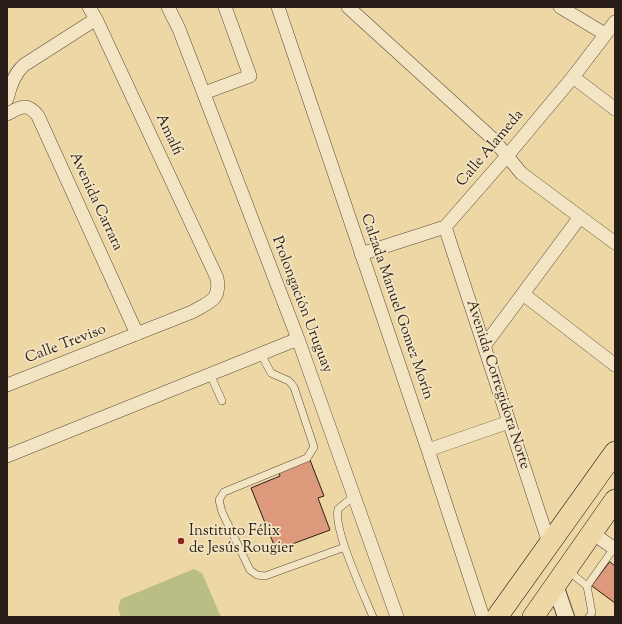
<!DOCTYPE html>
<meta charset="utf-8">
<style>
body{margin:0}
#map{position:relative;width:622px;height:624px;overflow:hidden;background:#edd7a4;font-family:"Sorts Mill Goudy",serif}
canvas{display:block}
.frame{position:absolute;inset:0;border:8px solid #2a1e19;pointer-events:none}
</style>
<div id="map">
<canvas width="622" height="624"></canvas>
<div class="frame"></div>
</div>
<script>
const c = document.querySelector('canvas').getContext('2d');
c.lineJoin = 'round';
function paint(path, color) { c.fillStyle = color; c.fill(path, 'evenodd'); }
function trace(path, color, width, dash) { c.strokeStyle = color; c.lineWidth = width; c.lineCap = dash ? 'butt' : 'round'; c.setLineDash(dash || []); c.stroke(path); }
function write(font, color, halo, rows, align = 'center') {
  c.font = font + ' "Sorts Mill Goudy",serif'; c.lineWidth = 3.5; c.setLineDash([]); c.textBaseline = 'middle'; c.strokeStyle = halo; c.fillStyle = color; for (const [text, x, y, turn = 0] of rows) {
    c.save(); c.translate(x, y); c.rotate((+turn || 0) * Math.PI / 180); c.textAlign = isNaN(turn) ? turn : align; if (halo) c.strokeText(text, 0, 0); c.fillText(text, 0, 0); c.restore();
  }
}
paint(new Path2D(`
 M 194,569 L 202,573 L 221,617 L 121,617 L 118,608 L 121,599 Z`), '#b9be85');
const building = new Path2D(`
 M 310,460 L 324,496 L 318,498 L 330,530 L 276,550 L 251,488 L 280,476 L 279,472 Z
 M 610,562 L 615,566 L 615,603 L 592,586 Z`);
paint(building, '#dd997b');
trace(building, '#2a1e19', 1);
const service = new Path2D(`
 M 261,354 L 271,373 L 289,381 L 294,387 L 314,447 L 307,458 L 224,492 L 219,500 L 222,512 L 250,570 L 257,575 L 265,576 L 345,547
 M 210,374 L 222,401
 M 354,496 L 338,509 C 333,529 364,595 373,617
 M 567,570 L 587,586 L 592,613 L 589,617
 M 587,586 L 614,548`);
const minor = new Path2D(`
 M 168,7 L 179,29 L 298,339 L 397,617
 M 278,7 L 428,450 L 483,617
 M 348,7 L 494,140 L 521,173 L 615,243
 M 560,7 L 605,34
 M 573,77 L 615,109
 M 204,93 L 250,76 L 225,7
 M 7,99 C 10,86 14,74 24,65 L 96,19
 M 7,114 C 21,107 27,102 38,116 L 137,334
 M 445,227 L 549,543
 M 361,254 L 445,227 L 507,156 L 573,77 L 615,22
 M 523,294 L 615,365
 M 484,346 L 580,217
 M 7,385 L 192,312 C 209,302 221,301 217,278 L 96,19 L 89,7
 M 428,450 L 509,422
 M 7,456 L 298,339
 M 592,533 L 615,549`);
const tertiary = new Path2D(`
 M 555,585 L 566,617`);
const primary = new Path2D(`
 M 497,617 L 615,452
 M 533,617 L 615,500`);
trace(service, '#5b4c3c', 8);
trace(minor, '#5b4c3c', 14);
trace(tertiary, '#5b4c3c', 18);
trace(primary, '#2a1e19', 22);
trace(service, '#f3e5c4', 7);
trace(minor, '#f3e5c4', 13);
trace(tertiary, '#f3e5c4', 16);
trace(primary, '#edd7a4', 21);
for (const [x, y, r, color] of [
 [181,541,4,"#8f2418"]
]) { const dot = new Path2D(); dot.arc(x, y, r, 0, 2 * Math.PI); c.fillStyle = color; c.fill(dot); trace(dot, '#f3e5c4', 1.5); }
write('15px', '#2a1e19', '#f3e5c4', [
 ["Amalfi",168,135,65],
 ["Calle Alameda",491,149,-50],
 ["Avenida Carrara",95,202,65],
 ["Prolongación Uruguay",301,305,69],
 ["Calzada Manuel Gomez Morín",396,307,71],
 ["Calle Treviso",66,345,-21],
 ["Avenida Corregidora Norte",497,385,72]
]);
write('15px', '#2a1e19', '#f3e5c4', [
 ["Instituto Félix",189,532],
 ["de Jesús Rougier",189,549]
], 'left');
</script>
